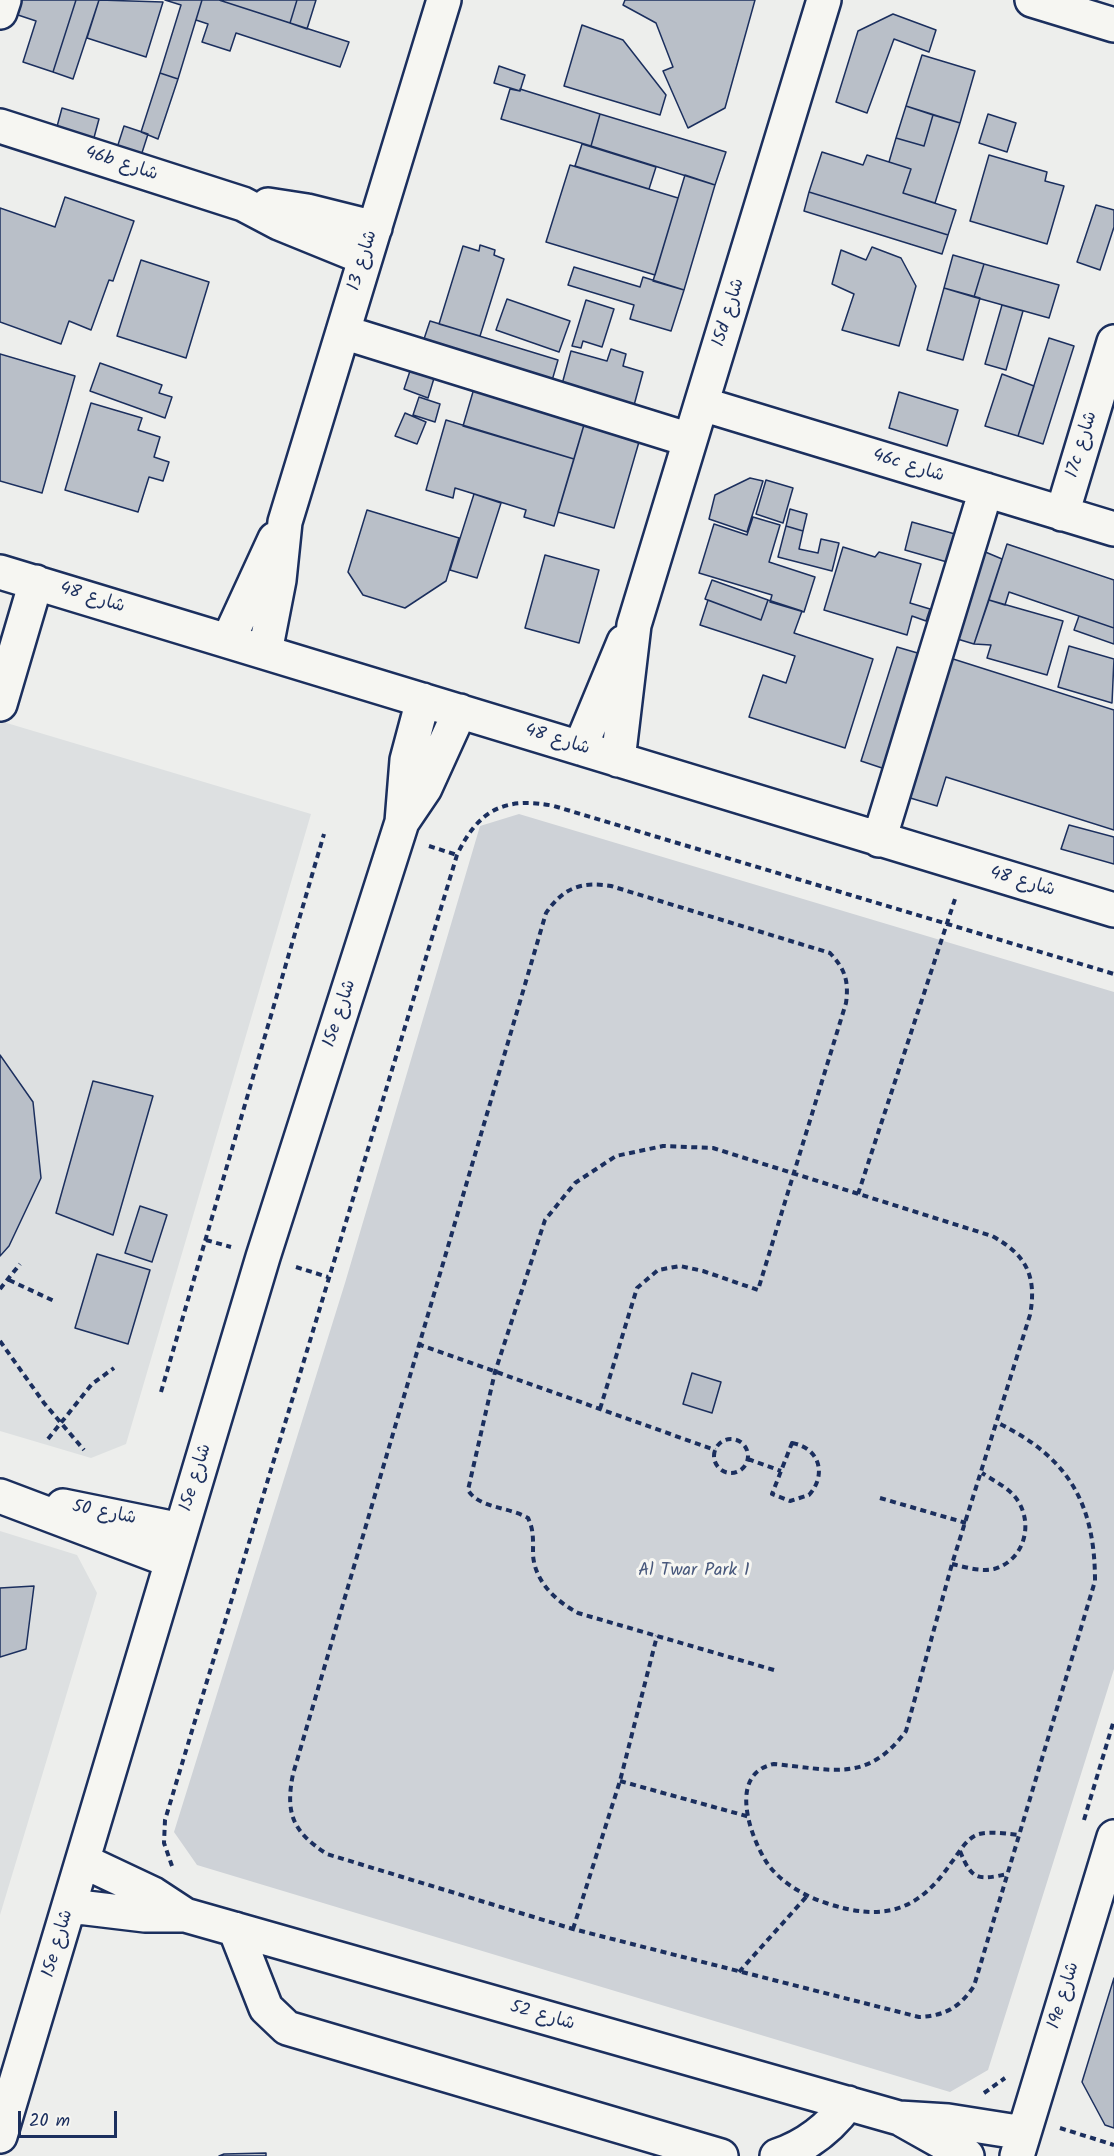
<!DOCTYPE html>
<meta charset="utf-8">
<style>
body{margin:0}
#map{position:relative;width:1114px;height:2156px;overflow:hidden;background:#edeeec;font-family:Kalam,sans-serif}
canvas{display:block}
.scale{position:absolute;left:18px;top:2111px;width:99px;height:27px;box-sizing:border-box;border:3px solid #1b2f5e;border-top:0;padding-left:8px;font-size:18px;line-height:21px;white-space:nowrap;color:#1b2f5e;-webkit-text-stroke:4px #f6f6f2;paint-order:stroke}
</style>
<div id="map">
<canvas width="1114" height="2156"></canvas>
<div class="scale">20 m</div>
</div>
<script>
const c = document.querySelector('canvas').getContext('2d');
c.lineJoin = 'round';
function paint(path, color) { c.fillStyle = color; c.fill(path, 'evenodd'); }
function trace(path, color, width, dash) { c.strokeStyle = color; c.lineWidth = width; c.lineCap = dash ? 'butt' : 'round'; c.setLineDash(dash || []); c.stroke(path); }
function write(font, color, halo, rows, align = 'center') {
  c.font = font + ' Kalam,"Playpen Sans Arabic",sans-serif'; c.lineWidth = 6; c.setLineDash([]); c.textBaseline = 'middle'; c.strokeStyle = halo; c.fillStyle = color; for (const [text, x, y, turn = 0] of rows) {
    c.save(); c.translate(x, y); c.rotate((+turn || 0) * Math.PI / 180); c.textAlign = isNaN(turn) ? turn : align; if (halo) c.strokeText(text, 0, 0); c.fillText(text, 0, 0); c.restore();
  }
}
paint(new Path2D(`
 M 0,721 L 311,814 L 126,1444 L 91,1458 L 0,1431 Z
 M 0,1531 L 77,1555 L 97,1593 L 0,1915 Z`), '#dde0e1');
paint(new Path2D(`
 M 519,814 L 1114,992 L 1114,1669 L 988,2070 L 950,2092 L 197,1865 L 174,1832 L 345,1283 L 480,826 Z`), '#ced2d7');
const building = new Path2D(`
 M 16,0 L 76,0 L 53,72 L 23,62 L 36,21 L 12,13 Z
 M 76,0 L 99,0 L 73,79 L 53,72 Z
 M 99,0 L 163,2 L 146,57 L 87,38 Z
 M 165,0 L 202,0 L 178,79 L 160,73 L 181,5 Z
 M 202,0 L 219,0 L 349,42 L 340,67 L 236,33 L 230,51 L 202,42 L 208,24 L 196,20 Z
 M 219,0 L 297,0 L 290,23 Z
 M 297,0 L 316,0 L 307,29 L 290,23 Z
 M 625,0 L 755,0 L 725,108 L 688,128 L 663,71 L 673,67 L 656,23 L 623,5 Z
 M 893,14 L 936,30 L 929,52 L 894,39 L 867,113 L 836,102 L 858,31 Z
 M 582,25 L 623,40 L 666,95 L 660,115 L 564,86 Z
 M 922,55 L 975,71 L 960,123 L 906,106 Z
 M 499,66 L 525,75 L 520,91 L 494,83 Z
 M 160,73 L 178,79 L 158,139 L 141,132 Z
 M 510,89 L 520,91 L 520,89 L 600,114 L 591,146 L 501,119 Z
 M 906,106 L 933,115 L 924,146 L 896,138 Z
 M 62,108 L 99,119 L 92,145 L 55,134 Z
 M 600,114 L 726,152 L 715,185 L 591,146 Z
 M 988,114 L 1016,123 L 1007,152 L 979,143 Z
 M 933,115 L 960,123 L 935,203 L 903,193 L 911,169 L 889,162 L 896,138 L 924,146 Z
 M 124,126 L 148,134 L 140,159 L 116,151 Z
 M 582,144 L 656,167 L 649,189 L 575,166 Z
 M 822,152 L 863,165 L 867,155 L 911,169 L 903,193 L 956,210 L 948,235 L 809,192 Z
 M 989,155 L 1047,172 L 1045,181 L 1064,186 L 1047,244 L 970,221 Z
 M 570,165 L 678,198 L 655,275 L 546,242 Z
 M 685,175 L 715,185 L 684,290 L 653,281 Z
 M 809,192 L 948,235 L 942,254 L 804,211 Z
 M 65,197 L 134,221 L 113,281 L 109,280 L 91,330 L 69,321 L 61,344 L 0,322 L 0,208 L 55,227 Z
 M 1096,205 L 1114,210 L 1114,227 L 1100,270 L 1077,262 Z
 M 480,245 L 495,250 L 494,255 L 504,259 L 480,336 L 439,324 L 463,246 L 479,251 Z
 M 872,247 L 901,258 L 916,286 L 899,346 L 842,330 L 854,294 L 832,284 L 841,250 L 866,260 Z
 M 953,255 L 984,264 L 974,297 L 944,288 Z
 M 141,260 L 209,282 L 186,358 L 117,336 Z
 M 984,264 L 1059,285 L 1049,318 L 974,297 Z
 M 574,267 L 640,287 L 643,277 L 684,290 L 671,331 L 630,319 L 634,305 L 568,285 Z
 M 944,288 L 980,298 L 963,360 L 927,350 Z
 M 507,299 L 570,321 L 559,352 L 496,330 Z
 M 586,300 L 614,309 L 602,347 L 583,341 L 581,348 L 572,346 Z
 M 1002,305 L 1023,311 L 1006,370 L 985,364 Z
 M 430,321 L 558,360 L 551,384 L 422,345 Z
 M 1049,338 L 1074,346 L 1043,444 L 1018,436 Z
 M 611,349 L 626,354 L 623,366 L 643,372 L 633,409 L 561,388 L 571,351 L 607,361 Z
 M 0,354 L 75,376 L 42,493 L 0,481 Z
 M 100,363 L 162,385 L 159,393 L 172,397 L 165,418 L 90,391 Z
 M 411,368 L 435,375 L 428,398 L 404,389 Z
 M 1002,374 L 1034,386 L 1018,436 L 985,426 Z
 M 475,385 L 586,418 L 574,459 L 463,426 Z
 M 899,392 L 958,410 L 947,446 L 889,428 Z
 M 419,397 L 440,404 L 435,422 L 413,415 Z
 M 91,403 L 142,418 L 138,430 L 160,437 L 154,457 L 169,462 L 163,481 L 149,477 L 138,512 L 65,490 Z
 M 405,413 L 426,422 L 417,444 L 395,436 Z
 M 586,418 L 641,435 L 614,528 L 558,512 Z
 M 446,420 L 574,459 L 554,526 L 524,517 L 526,510 L 455,488 L 453,498 L 426,490 Z
 M 750,478 L 763,481 L 747,532 L 709,519 L 715,495 Z
 M 766,480 L 793,488 L 783,523 L 756,514 Z
 M 474,494 L 501,503 L 477,578 L 450,570 Z
 M 790,509 L 807,514 L 803,531 L 786,526 Z
 M 367,510 L 459,538 L 446,581 L 405,608 L 363,595 L 348,572 Z
 M 753,517 L 780,525 L 769,562 L 815,577 L 804,612 L 770,602 L 772,595 L 699,573 L 714,524 L 747,535 Z
 M 912,522 L 955,534 L 947,562 L 905,550 Z
 M 786,526 L 803,531 L 799,549 L 818,553 L 821,539 L 839,543 L 832,571 L 778,557 Z
 M 1007,544 L 1114,580 L 1114,628 L 1009,592 L 1005,605 L 989,600 Z
 M 843,547 L 875,557 L 879,552 L 921,564 L 910,603 L 930,609 L 926,621 L 912,616 L 907,635 L 824,610 Z
 M 983,551 L 1002,559 L 974,644 L 954,638 Z
 M 545,555 L 599,570 L 579,643 L 525,628 Z
 M 712,580 L 768,600 L 761,620 L 705,599 Z
 M 708,600 L 761,620 L 768,600 L 802,611 L 794,633 L 873,659 L 845,748 L 749,717 L 763,675 L 786,683 L 795,656 L 700,625 Z
 M 989,600 L 1063,621 L 1047,675 L 987,658 L 991,645 L 974,644 Z
 M 1079,616 L 1114,628 L 1114,644 L 1074,630 Z
 M 1069,646 L 1114,659 L 1112,703 L 1058,687 Z
 M 897,647 L 921,654 L 885,769 L 861,761 Z
 M 950,658 L 1114,710 L 1114,830 L 946,777 L 937,806 L 907,797 Z
 M 1069,825 L 1114,837 L 1114,864 L 1061,849 Z
 M 0,1055 L 33,1102 L 41,1178 L 9,1246 L 0,1256 Z
 M 93,1081 L 153,1096 L 113,1235 L 56,1213 Z
 M 140,1206 L 167,1215 L 152,1262 L 125,1253 Z
 M 97,1254 L 150,1270 L 128,1344 L 75,1328 Z
 M 692,1373 L 721,1382 L 712,1413 L 683,1404 Z
 M 34,1586 L 26,1649 L 0,1657 L 0,1588 Z
 M 1114,1978 L 1114,2128 L 1105,2125 L 1082,2082 Z
 M 266,2153 L 266,2156 L 219,2156 L 224,2154 Z`);
paint(building, '#b9bfc8');
trace(building, '#1b2f5e', 1.5);
const minor = new Path2D(`
 M 1032,0 L 1114,25
 M 0,12 L 4,0
 M 0,126 L 243,204 L 279,223 L 365,258
 M 268,205 L 307,211 L 375,228
 M 343,332 L 690,440
 M 702,404 L 1114,529
 M 1062,514 L 1114,342
 M 0,572 L 1114,910
 M 228,641 L 275,539
 M 265,652 L 279,580 L 285,522 L 444,0
 M 0,704 L 36,582
 M 580,748 L 624,642
 M 618,760 L 634,625 L 824,0
 M 402,822 L 425,788 L 460,711
 M 879,840 L 986,490
 M 0,1496 L 172,1561
 M 63,1506 L 181,1530
 M 83,1861 L 153,1894 L 185,1915 L 899,2118 L 948,2121 L 1024,2133
 M 70,1906 L 145,1915 L 185,1915
 M 235,1929 L 266,2008 L 287,2028 L 721,2156
 M 903,2120 L 967,2156
 M 0,2136 L 263,1257 L 402,822 L 407,760 L 423,700
 M 777,2156 C 807,2146 829,2129 848,2103
 M 1017,2156 L 1114,1837`);
trace(minor, '#1b2f5e', 38);
trace(new Path2D(`
 M 429,846 L 457,855
 M 858,1194 L 956,896
 M 206,1240 L 231,1247
 M 296,1267 L 328,1277
 M 9,1280 L 54,1301
 M 0,1289 L 20,1264
 M 0,1341 L 44,1403 L 84,1450
 M 418,1344 L 715,1450
 M 161,1392 L 324,834
 M 600,1409 L 637,1288 L 658,1270 L 680,1266 L 703,1271 L 758,1290 L 846,1003 C 849,981 845,969 830,953 L 611,886 C 581,881 563,888 546,913 L 293,1774 C 285,1814 293,1832 327,1854 L 573,1929 L 919,2017 C 945,2016 960,2007 974,1986 L 1095,1581 C 1095,1503 1068,1457 998,1423
 M 48,1439 L 92,1384 L 114,1368
 M714 1456a17 17 0 1 1 34 0a17 17 0 1 1-34 0Z
 M 792,1443 C 820,1448 827,1475 809,1495 L 790,1501 L 772,1494 Z
 M 748,1459 L 781,1471
 M 880,1498 L 966,1523
 M 952,1564 C 965,1567 980,1572 994,1569 C 1023,1561 1034,1526 1018,1501 C 1011,1489 994,1481 982,1473
 M 774,1670 L 578,1613 C 556,1601 535,1582 533,1555 C 533,1541 534,1530 528,1518 C 510,1507 478,1508 468,1490 L 495,1372 L 545,1220 L 575,1183 L 616,1156 L 663,1146 L 713,1148 L 992,1236 C 1027,1255 1037,1277 1030,1315 L 952,1564 L 906,1731 C 867,1784 831,1769 774,1764 C 728,1773 749,1835 767,1863 C 780,1882 804,1896 826,1903 C 882,1922 918,1912 951,1863 C 959,1853 966,1838 979,1834 C 992,1831 1008,1834 1020,1835
 M 620,1781 L 750,1817
 M 1084,1820 L 1114,1720
 M 960,1851 C 972,1881 978,1880 1008,1874
 M 172,1866 L 164,1843 L 165,1820 L 457,855 C 478,810 505,796 554,806 L 1114,974
 M 573,1929 L 620,1781 L 657,1636
 M 739,1972 L 807,1896
 M 984,2093 L 1005,2078
 M 1060,2128 L 1114,2145`), '#1b2f5e', 4, [6, 4.5]);
trace(minor, '#f6f6f2', 33);
write('18px', '#1b2f5e', '#f6f6f2', [
 ["46b شارع",121,165,18],
 ["شارع 13",364,261,-73],
 ["15d شارع",730,313,-73],
 ["17c شارع",1083,445,-73],
 ["46c شارع",908,467,17],
 ["شارع 48",92,599,17],
 ["شارع 48",557,741,17],
 ["شارع 48",1022,883,16],
 ["15e شارع",341,1014,-72],
 ["15e شارع",197,1478,-73],
 ["شارع 50",104,1514,11],
 ["15e شارع",59,1944,-74],
 ["19e شارع",1065,1996,-73],
 ["شارع 52",542,2017,16]
]);
write('18px', '#48587c', '#f6f6f2', [
 ["Al Twar Park 1",694,1572]
]);
</script>
